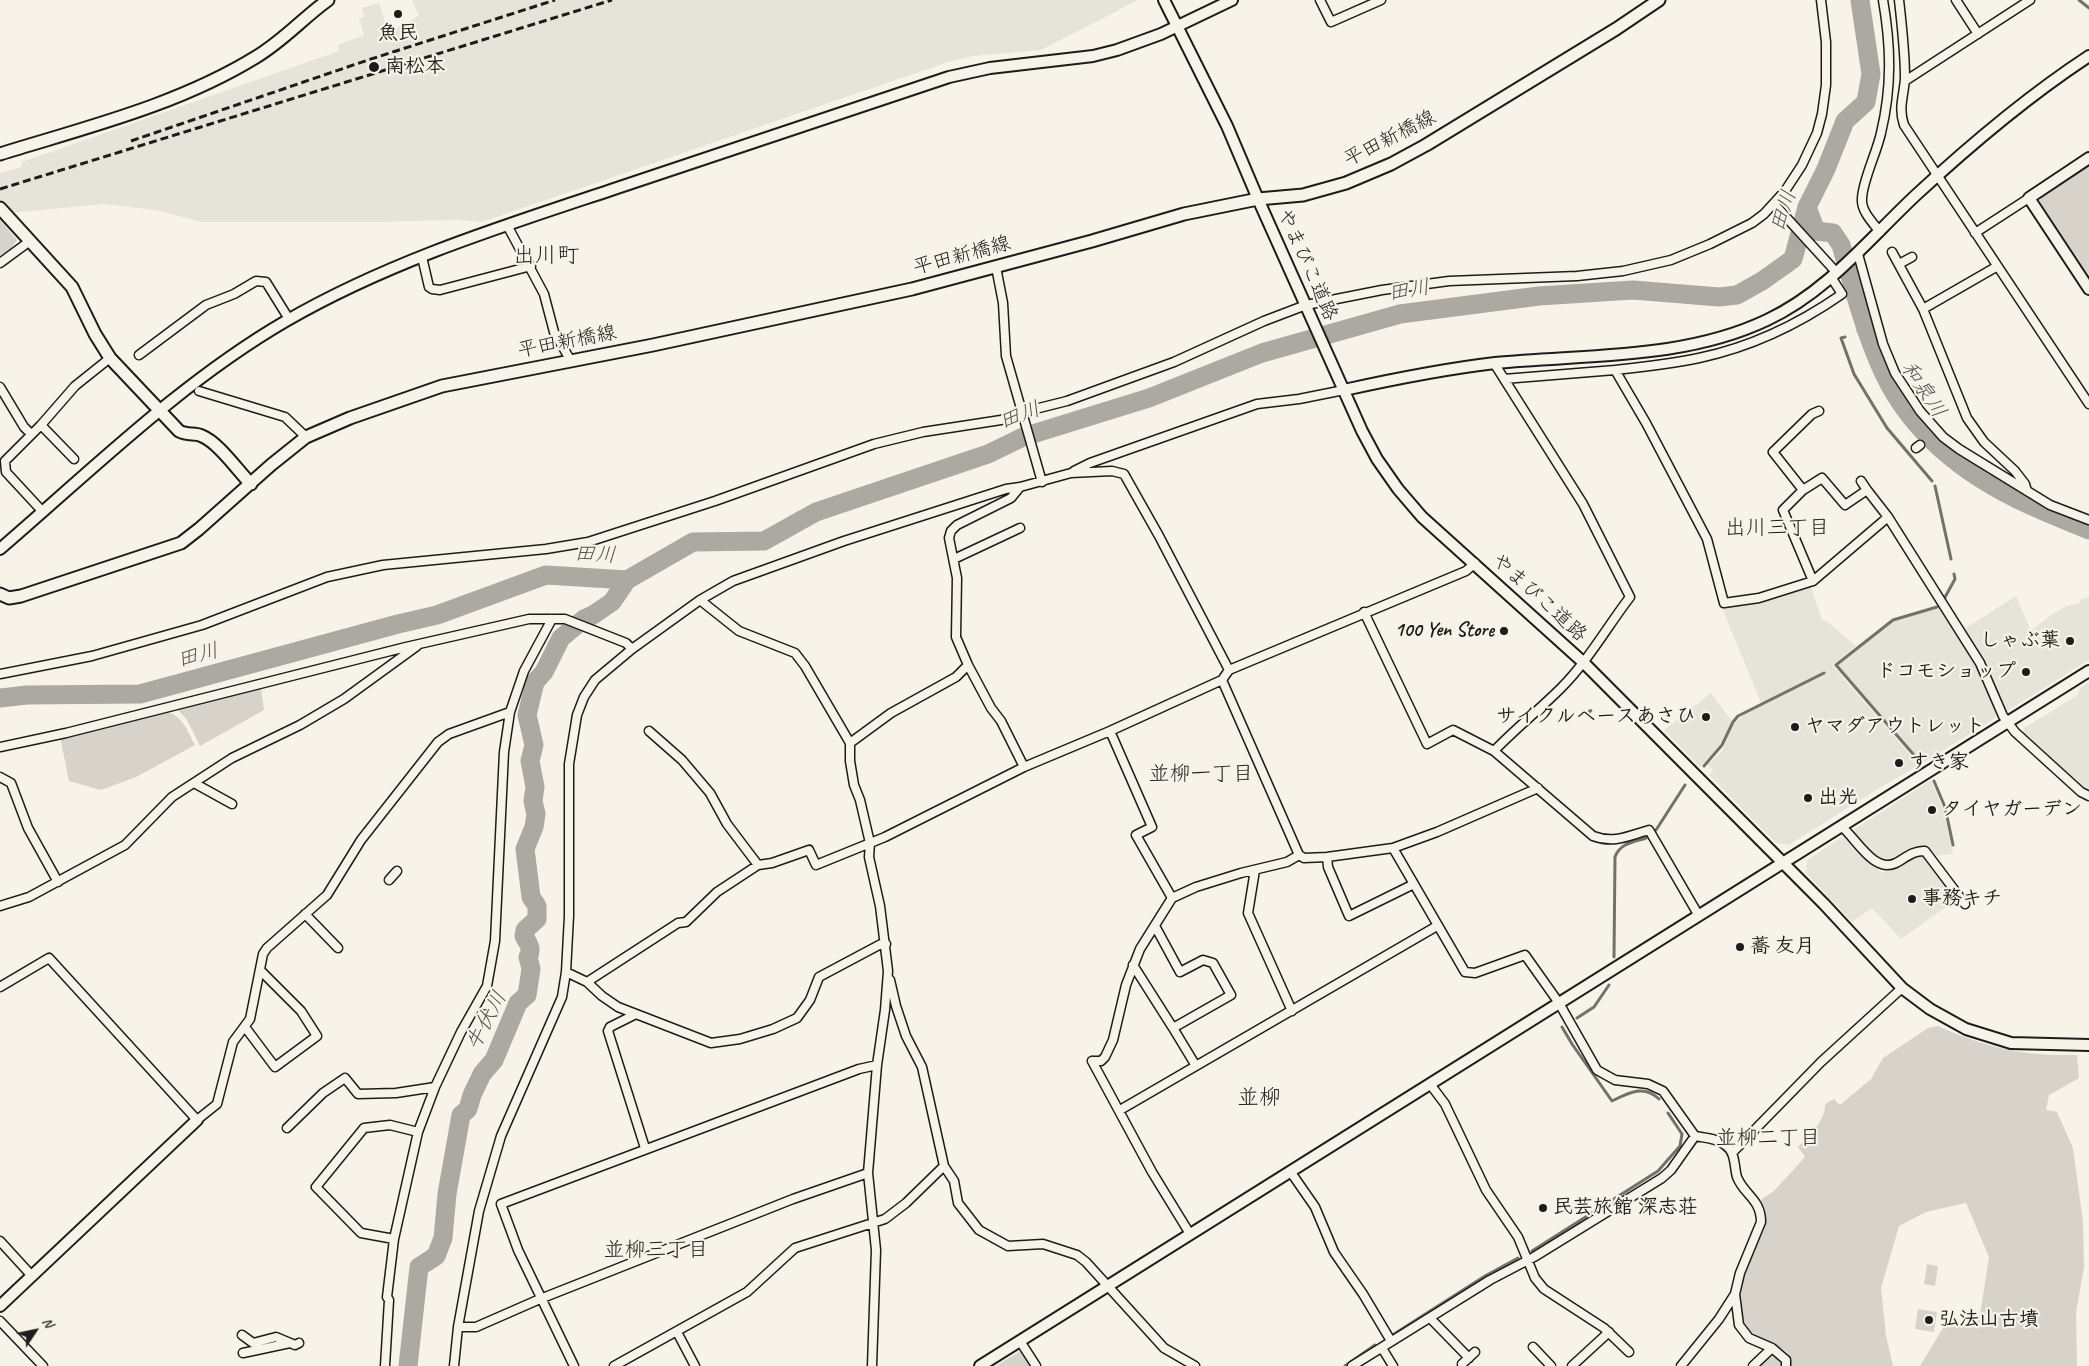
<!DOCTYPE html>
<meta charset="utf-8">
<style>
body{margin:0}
#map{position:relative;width:2089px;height:1366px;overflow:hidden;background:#f7f3e8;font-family:Caveat,sans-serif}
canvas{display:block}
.north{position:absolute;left:10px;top:1306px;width:50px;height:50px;-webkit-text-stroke:4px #f7f3e8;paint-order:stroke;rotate:56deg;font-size:14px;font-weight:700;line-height:20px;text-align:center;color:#1c1c1c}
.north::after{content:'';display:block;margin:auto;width:18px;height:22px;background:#1c1c1c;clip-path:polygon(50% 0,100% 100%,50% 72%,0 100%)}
</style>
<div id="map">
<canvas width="2089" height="1366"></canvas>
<div class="north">N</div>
</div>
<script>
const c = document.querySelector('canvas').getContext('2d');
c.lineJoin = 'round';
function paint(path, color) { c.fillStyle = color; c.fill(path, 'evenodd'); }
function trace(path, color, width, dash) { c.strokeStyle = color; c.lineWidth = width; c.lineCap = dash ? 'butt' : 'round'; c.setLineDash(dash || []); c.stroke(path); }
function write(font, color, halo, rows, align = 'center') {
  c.font = font + ' Caveat,"Klee One",sans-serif'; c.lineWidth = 4.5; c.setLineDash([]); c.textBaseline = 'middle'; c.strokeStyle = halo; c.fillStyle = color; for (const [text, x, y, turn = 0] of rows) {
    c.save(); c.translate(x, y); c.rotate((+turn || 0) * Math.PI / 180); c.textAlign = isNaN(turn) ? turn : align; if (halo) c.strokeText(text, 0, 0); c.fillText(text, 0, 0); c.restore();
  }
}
paint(new Path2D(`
 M 412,0 L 1138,0 L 1041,50 L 973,56 L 948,62 L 482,222 L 458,220 L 376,222 L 202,222 L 155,210 L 104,204 L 10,213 L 0,199 L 0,173 L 22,167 L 22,162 L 339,51 L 338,45 L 364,35 L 359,18 L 364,17 L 362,8 L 379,3 L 388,32 L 419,16 Z
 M 1811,587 L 1822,620 L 1828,622 L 1856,646 L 1832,665 L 1919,765 L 1876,790 L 1789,845 L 1776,843 L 1709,775 L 1713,770 L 1708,765 L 1722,751 L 1734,724 L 1748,711 L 1762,705 L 1721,606 L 1756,603 Z
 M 2016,596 L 2031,631 L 2051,615 L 2067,606 L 2080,603 L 2080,600 L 2089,597 L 2089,660 L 2007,711 L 2003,709 L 1985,663 L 1964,629 Z
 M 1940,608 L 1979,669 L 1997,717 L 1923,763 L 1838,666 L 1895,620 Z
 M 2089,682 L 2089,789 L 2083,786 L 2023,733 L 2024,728 L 2078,695 L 2080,688 Z
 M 1711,693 L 1732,721 L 1720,744 L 1700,767 L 1664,730 Z
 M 1931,780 L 1944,811 L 1953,854 L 1934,856 L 1929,849 L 1923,846 L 1915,849 L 1889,862 L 1884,861 L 1859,841 L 1852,831 Z
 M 1841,838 L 1845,838 L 1853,849 L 1882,873 L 1916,856 L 1924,854 L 1957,899 L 1901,939 L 1872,908 L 1852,922 L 1806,873 L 1807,860 Z`), '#e6e3d9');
paint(new Path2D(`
 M 2089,165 L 2089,275 L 2040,202 L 2041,197 Z
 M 0,220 L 17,240 L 11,249 L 0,256 Z
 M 261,688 L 264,710 L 200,746 L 187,720 L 177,709 Z
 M 165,711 C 183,716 187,730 195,745 L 136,777 L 101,790 L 69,781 L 60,737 Z
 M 1938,1026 C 1988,1048 2021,1056 2077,1055 L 2079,1078 L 2049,1095 L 2046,1110 L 2057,1112 L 2073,1148 L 2083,1222 L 2084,1267 L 2076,1312 L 2077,1366 L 1920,1366 L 1943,1328 L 1980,1315 L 1989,1257 L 1966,1203 L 1926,1212 L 1899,1226 L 1881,1288 L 1886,1336 L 1893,1366 L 1790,1366 L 1789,1354 C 1775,1341 1756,1341 1747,1328 C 1731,1306 1744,1271 1753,1250 C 1757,1242 1763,1233 1765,1225 C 1766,1217 1764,1209 1760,1202 L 1762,1199 L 1774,1191 L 1805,1157 L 1798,1147 C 1809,1135 1826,1121 1825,1104 L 1834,1099 L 1840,1105 L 1871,1079 L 1883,1058 L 1928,1028 Z
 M 1927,1264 L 1938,1266 L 1935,1286 L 1924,1284 Z
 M 1918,1309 L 1937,1312 L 1934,1332 L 1915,1329 Z
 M 1022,1350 L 1032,1366 L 996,1366 Z
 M 1772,1356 L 1780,1360 L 1781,1366 L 1757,1366 Z`), '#d7d3cb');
trace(new Path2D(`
 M 2079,0 L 2089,8
 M 1858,331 L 1866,329
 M 1845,337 L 1841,338 L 1854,374 L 1887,428 L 1932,481
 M 1935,486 L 1951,559
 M 1944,599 L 1955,579 L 1954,574
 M 1920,762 L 1836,665 L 1893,620 L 1937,607
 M 1704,766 L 1722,745 L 1733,722 L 1738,716 L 1824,673
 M 1934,781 L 1945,807 L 1953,845
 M 1656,830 L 1685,785
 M 1614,957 L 1615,857 C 1620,843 1634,842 1646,838
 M 1577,1018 L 1594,1007 L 1609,985
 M 1562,1027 L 1572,1044 L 1612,1101 C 1628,1093 1644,1084 1659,1099
 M 1532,1251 L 1658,1171 L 1680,1146 L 1682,1134 L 1668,1113
 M 1391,1336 L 1485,1276 L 1518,1258
 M 1345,1366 L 1375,1345`), '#72716c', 3);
trace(new Path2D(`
 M 1807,207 L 1816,231 L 1833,233 L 1841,245 C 1853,285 1863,326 1880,365 C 1906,426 1957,469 2015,498 C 2039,510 2065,520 2089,530
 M 0,698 L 27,695 L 140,694 L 398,624 L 437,615 L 546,575 L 627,580 L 693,542 L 764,541 L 816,512 L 988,454 L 1023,437 L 1149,398 L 1262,353 L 1400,314 L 1539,296 L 1633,290 L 1719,297 L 1737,295 L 1762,281 L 1793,259 L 1807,207 L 1826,169 L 1845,121 L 1866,102 L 1871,74 L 1860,0
 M 408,1366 L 419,1267 L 436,1256 L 443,1238 L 447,1194 L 461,1115 L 468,1109 L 472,1095 L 482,1074 L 494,1060 L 518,1003 L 527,995 L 531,969 L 528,957 C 533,949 528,943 524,936 L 525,930 L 537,919 L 537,906 L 531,897 L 525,849 L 534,827 L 536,814 L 533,801 L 535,787 L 530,761 L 534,745 L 527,715 L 535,682 L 544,672 L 561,638 L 584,619 L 593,615 L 612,602 L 627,580`), '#aca9a2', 19);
const minor = new Path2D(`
 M 1320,0 L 1331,22 L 1381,0
 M 1899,0 C 1902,26 1905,52 1905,78 C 1904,96 1898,107 1904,125 L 2089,404
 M 1956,0 L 1978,34
 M 1905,81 L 2030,0
 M 1774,204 L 1837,273
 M 507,225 L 544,294 L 554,332 L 571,361
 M 1880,232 C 1873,223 1861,211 1862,199 C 1862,182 1877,152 1881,133 C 1892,87 1891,46 1883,0
 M 1975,233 L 2029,198
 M 1892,252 L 1923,309 L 1967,418 L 1984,442 L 2015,471 L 2025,484 L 2027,491
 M 1858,254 L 1883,344 L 1895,373 L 1920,411 L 1943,437 L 1959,449 L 2050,505 L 2089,520
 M 422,257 L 429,287 L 432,289 L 440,290 L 531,266
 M 0,263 L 30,241
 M 1899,264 L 1912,257
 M 996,267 L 1003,303 L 1006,356 L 1042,482
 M 1831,277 L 1842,294 C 1799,324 1751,347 1699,358 C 1671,364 1643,367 1615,370 L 1646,423 L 1707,539 L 1724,603 L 1759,598 L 1813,581 L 1888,517
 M 1923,309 L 1996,267
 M 139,355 L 206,305 L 234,294 L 256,281 L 266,282 L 289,319
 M 1504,379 L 1615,370
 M 0,387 L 24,427 L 31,434
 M 199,391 L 285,417 L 306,437
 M 41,425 L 5,461 L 6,472 L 43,512
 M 1916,448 L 1920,445
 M 74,459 L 41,425 L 75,386 L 110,358
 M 1074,471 L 1090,463 L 1257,404 L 1299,399 L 1344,390
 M 1861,481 L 1867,490
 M 1803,490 L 1773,452 L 1812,414 L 1819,411
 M 954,559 L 1020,528
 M 1813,581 L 1783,510 L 1803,490 L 1822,478 L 1845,505 L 1867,490 L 1888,517 L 1980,663 L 2003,716 L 2015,732 L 2081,792 L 2089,796
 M 700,600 L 739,631 L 795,653 L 805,666 L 850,743 L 850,761 L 854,785 L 860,800 L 870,843 L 869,857 L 880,906 L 888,971 L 885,1010 L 877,1065 L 868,1173 L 876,1250 L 872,1366
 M 1364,612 L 1427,744 L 1453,730 L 1494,751 L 1593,836 C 1614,844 1628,836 1649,830 L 1699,916
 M 0,674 L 92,656 L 202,625 L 327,577 L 383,565 L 546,549 L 588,542 L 715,501 L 874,444 L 923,432 L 1001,420 L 1015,414 L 1067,401 L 1174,362 L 1264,321 L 1306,305 L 1382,290 L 1449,281 L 1577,276 L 1623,271 L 1671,260 L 1710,244 L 1752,223 L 1764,214 L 1785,191 L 1802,165 L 1817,133 L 1822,114 L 1826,85 L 1826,42 L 1821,0
 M 1222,680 L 1299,855 L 1304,858 L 1327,857 L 1393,848 L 1437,832 L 1538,788
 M 649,731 L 682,760 L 710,793 L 727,824 L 758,865
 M 1110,731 L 1152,827 L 1136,835 L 1172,898
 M 850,743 L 891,713 L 956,677 L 968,665
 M 0,747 L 66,733 L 406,647 L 529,619 L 565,619 L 626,643 L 632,649
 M 1494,751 C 1515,729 1539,710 1561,688 C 1588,661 1607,627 1630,597 L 1583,504 L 1494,363
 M 1024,767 L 1001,721 L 991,708 L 968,665 L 956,637 L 957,578 L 949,538 L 951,531 L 957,525 L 1011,498 L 1020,487 L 1071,473 L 1112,471 L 1124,474 L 1159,536 L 1229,670
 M 0,777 L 11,783 L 28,828 L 58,882
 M 194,783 L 232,804
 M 1841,826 C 1856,838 1874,874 1896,863 C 1905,858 1914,850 1925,851 L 1965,904
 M 1393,848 L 1465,972 L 1475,973 L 1525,955 L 1559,1003 L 1597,1070 L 1615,1080 L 1648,1084 L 1663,1091 L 1695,1136 C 1705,1138 1717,1138 1725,1145 C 1736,1152 1734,1167 1737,1177 C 1744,1195 1761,1199 1761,1222 L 1740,1273 L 1735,1294 L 1739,1325 L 1749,1338 L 1772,1348 L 1786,1360 L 1786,1366
 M 1327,857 L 1328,867 L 1349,916 L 1414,884
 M 1255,870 L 1248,913 L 1292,1011
 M 389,880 L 397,871
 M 0,906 L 29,897 L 125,845 L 172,797 L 232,758 L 300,725 L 344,699 L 417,646
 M 305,914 L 338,948
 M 1155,926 L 1180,972 L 1203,960 L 1213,963 L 1231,995 L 1173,1028 L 1196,1066
 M 1133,965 L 1173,1028
 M 566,972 L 587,982 L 602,996 L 618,1007 L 711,1043 L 740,1039 L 773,1029 L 797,1018 L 810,1000 L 819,977 L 881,944 L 886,944
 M 890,980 L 896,1006 L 906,1036 L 922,1067 L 944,1166
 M 587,982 L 678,923 L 686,922 L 717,892 L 758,865 L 772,863 L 809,850 L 816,865 L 885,837 L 1024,767 L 1110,731 L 1222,680 L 1229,670 L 1466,571 L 1475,563
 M 0,987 L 49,958 L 197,1120 L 217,1104 L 233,1042 L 250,1019 L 263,954 L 267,948 L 327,895 L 361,840 L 438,742 L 449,734 L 510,712
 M 634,1015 L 610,1027 L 608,1031 L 645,1148
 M 245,1027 L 275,1067 L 317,1036 L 301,1011 L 260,970
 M 1092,1061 L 1101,1061 L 1105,1057 L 1113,1040 L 1126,985 L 1140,949 L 1172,898 L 1196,887 L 1241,873 L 1287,862 L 1299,855
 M 1092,1061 L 1152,1172 L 1190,1234
 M 1430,1084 L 1445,1104 L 1486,1190 L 1518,1237 L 1535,1278 L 1544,1289 L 1604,1328 L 1629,1352
 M 1120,1110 L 1437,926
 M 287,1128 L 323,1093 L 345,1078 L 358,1094 L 396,1093 L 435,1087
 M 1732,1153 L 1821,1062 L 1902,988
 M 1290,1171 L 1315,1207 L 1334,1252 L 1363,1294 L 1391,1341
 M 394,1239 L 361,1233 L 316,1187 L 364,1128 L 390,1125 L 418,1132
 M 0,1241 L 32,1276
 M 1430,1318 L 1469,1358
 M 0,1321 L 43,1366
 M 458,1327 L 476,1327 L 540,1299 L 793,1199 L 868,1173
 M 677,1332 L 695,1366
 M 242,1335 L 253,1343 L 276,1337 L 295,1345 L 299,1343
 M 1020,1341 L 1036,1366
 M 1533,1347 L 1551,1366
 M 1382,1348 L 1393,1366
 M 243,1353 L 290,1343
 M 1462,1364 L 1475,1352
 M 385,1366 L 389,1300 L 387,1297 L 394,1239 L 418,1132 L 435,1087 L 461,1032 L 487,986 L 495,941 L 504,752 L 510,712 L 524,671 L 552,619
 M 454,1366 L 458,1327 L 479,1211 L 501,1136 L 562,997 L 566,972 L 569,916 L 569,764 L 577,715 L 584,697 L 595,680 L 632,649 L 700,600 L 733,581 L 844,541 L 1006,489 L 1020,487
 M 574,1366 L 518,1250 L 501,1204 L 859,1069 L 877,1065
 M 614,1366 L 747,1292 L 795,1248 L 885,1219 L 906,1203 L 944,1166 L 954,1181 L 958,1203 L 979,1230 L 1008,1246 L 1043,1244 L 1077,1255 L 1086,1262 L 1164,1348 L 1195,1366
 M 1352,1366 L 1490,1280 L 1534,1257 L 1662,1178 L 1671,1170 L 1695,1136
 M 1572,1366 L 1609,1332
 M 1681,1366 L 1719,1319 L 1735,1294
 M 1753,1366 L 1772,1348`);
const tertiary = new Path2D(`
 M 1164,0 L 1227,126 L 1258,199 L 1362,431 L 1377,459 L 1398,489 L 1422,517 L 1584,663 L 1824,904 L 1902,988 L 1930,1009 L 1966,1029 L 2011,1043 L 2089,1045
 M 2089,158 L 2029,198 L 2089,289
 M 1344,390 C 1394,379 1444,369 1495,363 C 1585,354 1683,360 1767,320 C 1827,292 1869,239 1916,195 C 1970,145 2028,96 2089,56
 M 0,549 C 92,470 181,382 286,321 C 388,262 500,227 611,190 C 724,153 836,114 949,77 L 990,68 L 1093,56 L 1117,50 L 1161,34 L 1232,0
 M 0,1306 L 197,1120
 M 980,1366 L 2089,671`);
const secondary = new Path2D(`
 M 0,154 C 87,127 178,105 256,57 C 283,41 303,18 328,0
 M 0,208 L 72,287 L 95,334 L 110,358 L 179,431 C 188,436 195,432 202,436 C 219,443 238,471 251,484
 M 0,594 L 9,598 L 21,596 L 181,543 L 199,529 L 271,465 L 306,437 L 350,418 L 442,386 L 653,345 L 912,289 L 1092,241 L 1184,214 L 1258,199 L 1303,195 L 1346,183 L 1391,164 L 1426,145 L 1616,29 L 1659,0`);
trace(minor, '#1c1c1c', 11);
trace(tertiary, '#1c1c1c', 14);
trace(secondary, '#1c1c1c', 15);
trace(minor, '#f7f3e8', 8);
trace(tertiary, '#f7f3e8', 10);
trace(secondary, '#f7f3e8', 11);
trace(new Path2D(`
 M 131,141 L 368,60 L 555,0
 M 0,189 L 612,0`), '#1c1c1c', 3, [8, 4]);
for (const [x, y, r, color] of [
 [398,14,5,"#1c1c1c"],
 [374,67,6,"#1c1c1c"],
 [1504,631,5,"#1c1c1c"],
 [2070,641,5,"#1c1c1c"],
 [2026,672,5,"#1c1c1c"],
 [1706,717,5,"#1c1c1c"],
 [1795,727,5,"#1c1c1c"],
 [1899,763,5,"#1c1c1c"],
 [1808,798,5,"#1c1c1c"],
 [1932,810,5,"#1c1c1c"],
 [1912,899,5,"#1c1c1c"],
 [1740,947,5,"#1c1c1c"],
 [1543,1208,5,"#1c1c1c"],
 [1929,1320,5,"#1c1c1c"]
]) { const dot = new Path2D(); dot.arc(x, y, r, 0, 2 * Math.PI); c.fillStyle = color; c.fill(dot); trace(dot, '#f7f3e8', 2); }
write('bold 20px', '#1c1c1c', '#f7f3e8', [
 ["魚民",398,34,"center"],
 ["南松本",385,67],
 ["100 Yen Store",1494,631,"right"],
 ["しゃぶ葉",2060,641,"right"],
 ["ドコモショップ",2016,672,"right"],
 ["サイクルベースあさひ",1696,717,"right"],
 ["ヤマダアウトレット",1805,727],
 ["すき家",1909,763],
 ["出光",1818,798],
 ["タイヤガーデン",1942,810],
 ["事務キチ",1922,899],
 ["蕎 友月",1750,947],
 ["民芸旅館 深志荘",1553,1208],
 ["弘法山古墳",1939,1320]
], 'left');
write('20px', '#1c1c1c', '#f7f3e8', [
 ["平田新橋線",1390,139,-27],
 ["平田新橋線",962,256,-15],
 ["やまびこ道路",1307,265,66],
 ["平田新橋線",567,342,-11],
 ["やまびこ道路",1539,598,42]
]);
write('italic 21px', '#565452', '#f7f3e8', [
 ["田川",1784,211,-72],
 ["田川",1409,291,-10],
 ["和泉川",1923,390,56],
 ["田川",1020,416,-21],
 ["田川",595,555,3],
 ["田川",198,656,-15],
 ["牛伏川",487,1021,-62]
]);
write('21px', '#1c1c1c', '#f7f3e8', [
 ["出川三丁目",1777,528],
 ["並柳一丁目",1201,774],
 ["並柳二丁目",1768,1138],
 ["並柳三丁目",656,1250]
]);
write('22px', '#1c1c1c', '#f7f3e8', [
 ["出川町",546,256],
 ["並柳",1259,1098]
]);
</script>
